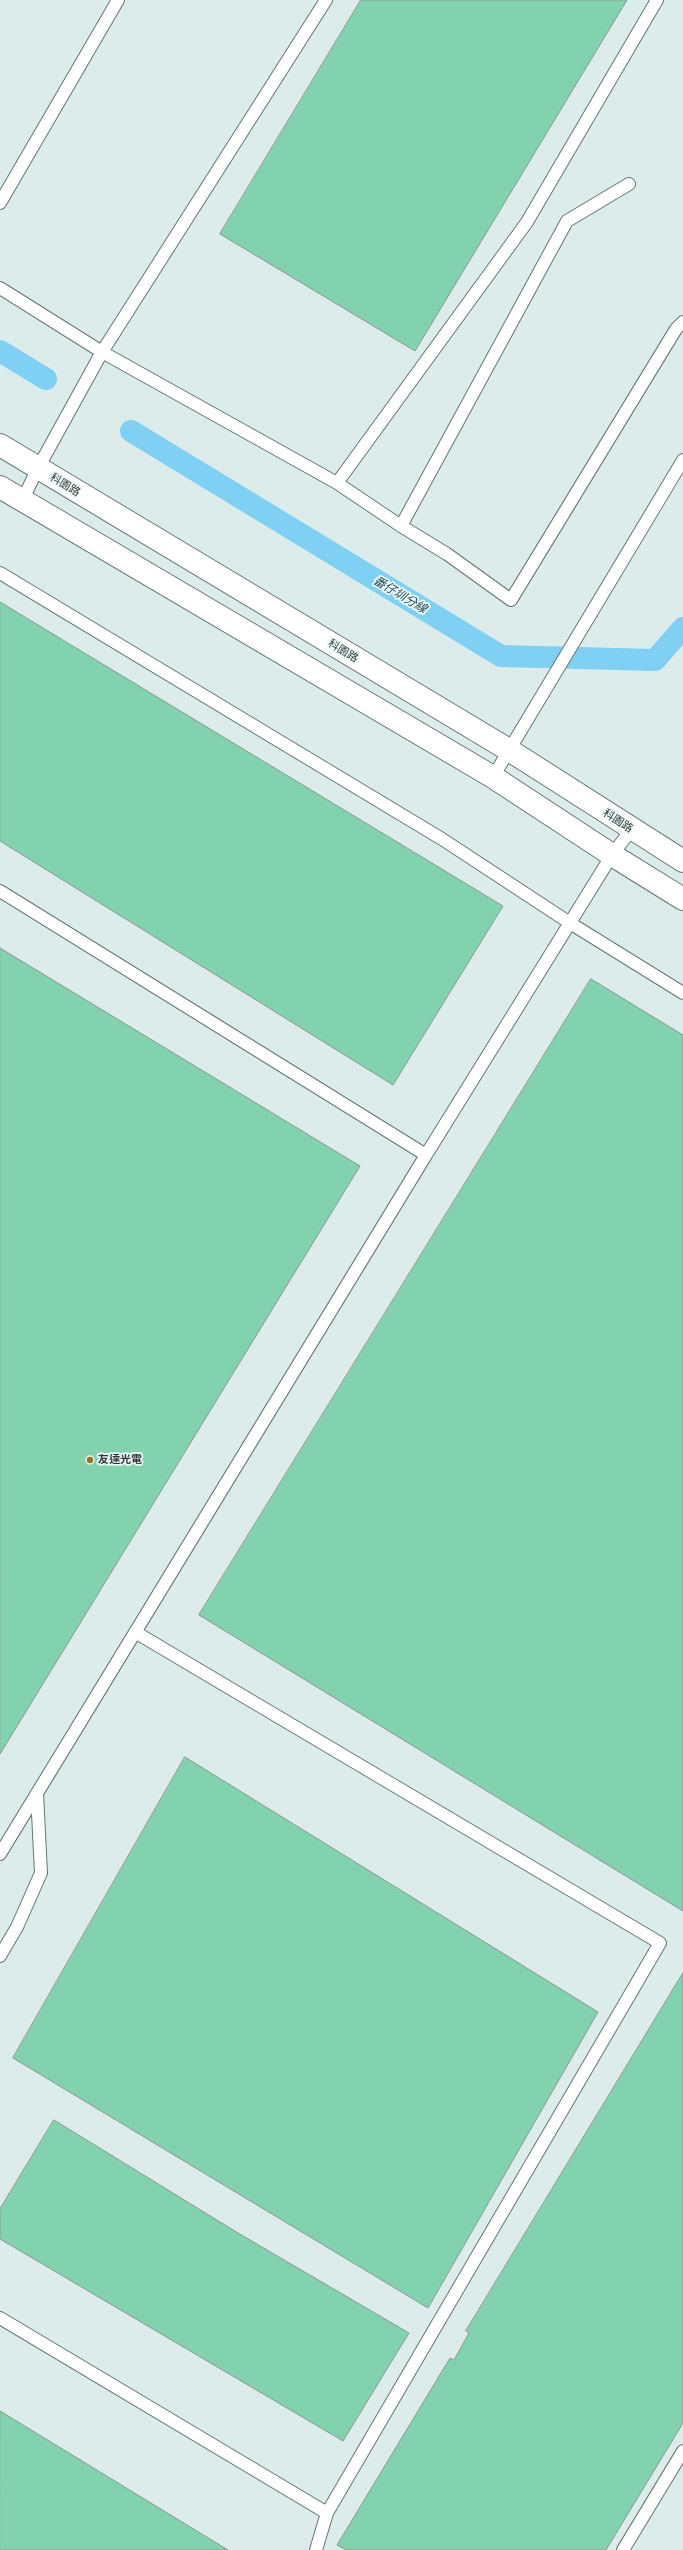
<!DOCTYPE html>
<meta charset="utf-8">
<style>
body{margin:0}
canvas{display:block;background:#dcecea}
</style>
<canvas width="683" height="2550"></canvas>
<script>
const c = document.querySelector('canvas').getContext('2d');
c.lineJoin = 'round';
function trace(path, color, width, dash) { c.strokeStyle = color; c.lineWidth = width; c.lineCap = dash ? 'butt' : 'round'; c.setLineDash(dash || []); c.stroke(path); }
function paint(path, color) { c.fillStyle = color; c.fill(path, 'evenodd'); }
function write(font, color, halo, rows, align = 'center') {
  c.font = font + ' Raleway,"Noto Sans TC",sans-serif'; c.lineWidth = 3.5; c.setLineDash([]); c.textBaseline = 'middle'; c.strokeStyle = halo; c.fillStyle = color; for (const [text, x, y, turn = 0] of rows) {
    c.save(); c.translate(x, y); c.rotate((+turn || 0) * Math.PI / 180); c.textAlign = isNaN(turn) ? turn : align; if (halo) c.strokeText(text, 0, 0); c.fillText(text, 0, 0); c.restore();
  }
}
trace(new Path2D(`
 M 0,351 L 46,379
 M 131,431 L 501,656 L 655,660 L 683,628`), '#80d0f4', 22);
const building = new Path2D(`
 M 361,0 L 627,0 L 415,351 L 220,234 Z
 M 0,602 L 503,906 L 393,1085 L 0,841 Z
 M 0,948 L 360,1166 L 0,1754 Z
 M 591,979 L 683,1035 L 683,1911 L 199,1615 Z
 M 185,1757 L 598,2012 L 428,2308 L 13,2058 Z
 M 683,1973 L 683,2423 L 606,2550 L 346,2550 L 337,2545 L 450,2358 L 454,2360 L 469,2333 L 466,2331 Z
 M 54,2120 L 238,2233 L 409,2333 L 343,2441 L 0,2239 L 0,2209 Z
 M 0,2411 L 228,2550 L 0,2550 Z`);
paint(building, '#83d2af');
trace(building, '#8c9892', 1);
const lane = new Path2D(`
 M 629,184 L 567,221 L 401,526 L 447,554 L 511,600 L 676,329 L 683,322
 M 0,203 L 118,0
 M 0,288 L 102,352 L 337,483
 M 22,501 L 38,468 L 102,352 L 326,0
 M 401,526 L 337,483 L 527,222 L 657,0
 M 0,573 L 442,839 L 570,923 L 683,993
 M 493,777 L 683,460
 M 0,891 L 426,1155 L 612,855 L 631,830
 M 0,1854 L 426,1155
 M 0,1956 L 17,1927 L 41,1873 L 37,1793
 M 0,2318 L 327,2513 L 660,1943 L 135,1632
 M 316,2550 L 327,2513
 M 623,2550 L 683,2451`);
const street = new Path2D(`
 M 0,445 L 509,750 L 683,861
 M 0,487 L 493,777 L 612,855 L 683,899`);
trace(lane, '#667472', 14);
trace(street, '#667472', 24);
trace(lane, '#fff', 12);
trace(street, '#fff', 22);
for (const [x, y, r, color] of [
 [90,1460,4,"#9e7122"]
]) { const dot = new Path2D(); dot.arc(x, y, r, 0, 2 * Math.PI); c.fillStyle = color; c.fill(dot); trace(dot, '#eaf9f7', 1.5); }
write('11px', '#333938', '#eaf9f7', [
 ["科園路",65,485,31],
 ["科園路",343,651,31],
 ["科園路",618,821,33]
]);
write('bold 11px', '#333938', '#eaf9f7', [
 ["友達光電",98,1460]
], 'left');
write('italic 12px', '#1f4352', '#eaf9f7', [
 ["番仔圳分線",400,595,31]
]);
</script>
